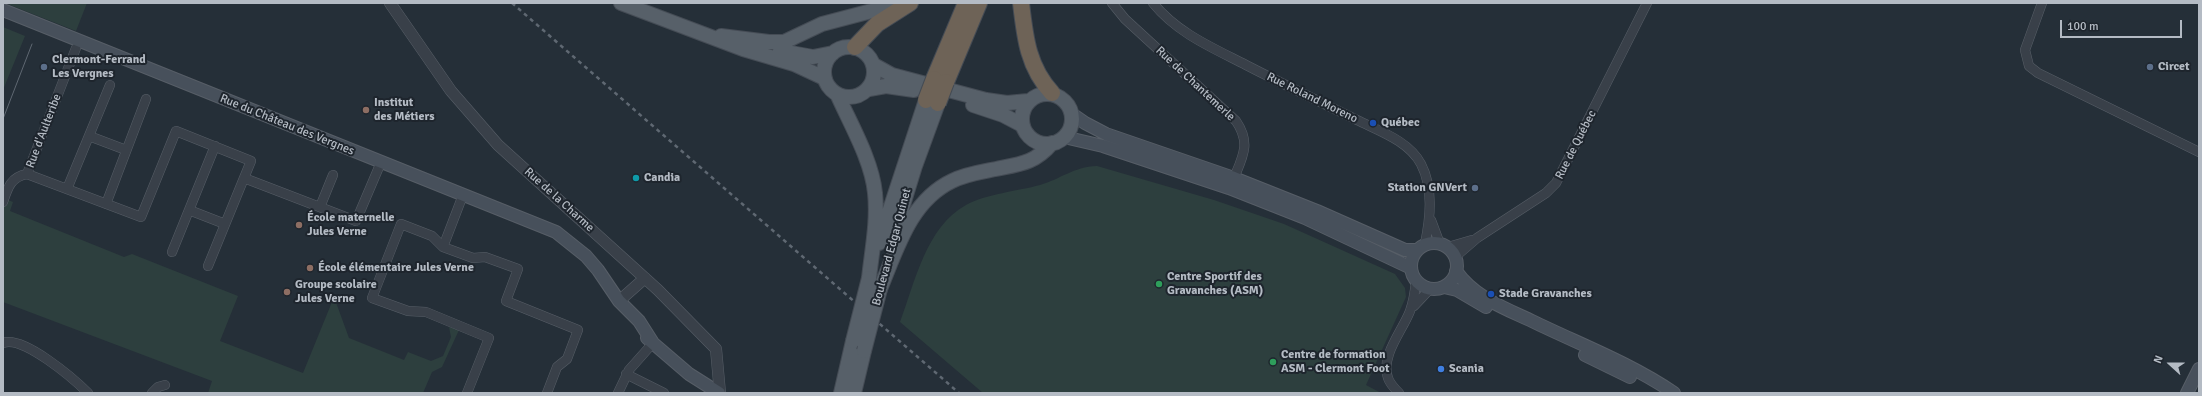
<!DOCTYPE html>
<meta charset="utf-8">
<style>
body{margin:0}
#map{position:relative;width:2202px;height:396px;overflow:hidden;background:#252f38;font-family:Signika,sans-serif}
canvas{display:block}
.frame{position:absolute;inset:0;border:4px solid #b4bbc4;pointer-events:none}
.north{position:absolute;left:2150px;top:344px;width:40px;height:40px;-webkit-text-stroke:3px #1e252d;paint-order:stroke;rotate:291deg;font-size:11px;font-weight:700;line-height:16px;text-align:center;color:#b4bbc4}
.north::after{content:'';display:block;margin:auto;width:14px;height:18px;background:#b4bbc4;clip-path:polygon(50% 0,100% 100%,50% 72%,0 100%)}
.scale{position:absolute;left:2060px;top:20px;width:122px;height:18px;box-sizing:border-box;border:2px solid #b4bbc4;border-top:0;padding-left:5px;font-size:12px;line-height:14px;white-space:nowrap;color:#b4bbc4;-webkit-text-stroke:3px #1e252d;paint-order:stroke}
</style>
<div id="map">
<canvas width="2202" height="396"></canvas>
<div class="frame"></div>
<div class="north">N</div>
<div class="scale">100 m</div>
</div>
<script>
const c = document.querySelector('canvas').getContext('2d');
c.lineJoin = 'round';
function paint(path, color) { c.fillStyle = color; c.fill(path, 'evenodd'); }
function trace(path, color, width, dash) { c.strokeStyle = color; c.lineWidth = width; c.lineCap = dash ? 'butt' : 'round'; c.setLineDash(dash || []); c.stroke(path); }
function write(font, color, halo, rows, align = 'center') {
  c.font = font + ' Signika,sans-serif'; c.lineWidth = 4; c.setLineDash([]); c.textBaseline = 'middle'; c.strokeStyle = halo; c.fillStyle = color; for (const [text, x, y, turn = 0] of rows) {
    c.save(); c.translate(x, y); c.rotate((+turn || 0) * Math.PI / 180); c.textAlign = isNaN(turn) ? turn : align; if (halo) c.strokeText(text, 0, 0); c.fillText(text, 0, 0); c.restore();
  }
}
paint(new Path2D(`
 M 5,3 L 87,3 L 76,31 Z
 M 3,27 L 25,36 L 3,90 Z
 M 1097,166 L 1214,200 L 1284,224 L 1395,274 L 1405,288 L 1406,297 L 1366,385 L 1381,393 L 983,393 L 900,322 C 915,282 926,227 966,205 C 986,194 1018,191 1040,185 C 1061,179 1073,167 1097,166 Z
 M 3,198 L 13,202 L 10,211 L 124,257 L 132,254 L 238,296 L 220,341 L 303,373 L 334,297 L 349,338 L 404,360 L 408,352 L 431,361 L 443,356 L 451,337 L 449,327 L 459,330 L 442,367 L 432,372 L 423,393 L 208,393 L 212,381 L 3,302 Z`), '#2d3f3e');
const minor = new Path2D(`
 M 1112,3 L 1125,19 L 1236,121 C 1251,143 1243,156 1234,178
 M 1153,3 C 1177,33 1213,48 1246,65 C 1283,84 1320,102 1357,120 C 1379,131 1409,141 1421,164 C 1434,189 1430,219 1425,244
 M 2042,3 L 2025,50 L 2029,66 L 2038,73 L 2199,152
 M 89,136 L 126,150
 M 27,174 L 141,217 L 176,131 L 251,161 L 244,178 L 356,221 L 379,167
 M 27,174 L 76,48
 M 67,189 L 110,85
 M 3,202 C 8,187 11,177 27,174
 M 106,204 L 146,99
 M 320,207 L 333,175
 M 189,210 L 225,224
 M 1431,220 L 1440,244
 M 443,247 L 463,195
 M 1448,247 L 1472,240
 M 172,252 L 215,146
 M 1455,257 L 1477,238 L 1546,193 L 1556,183 L 1647,3
 M 208,266 L 244,178
 M 1414,306 L 1430,289
 M 3,343 C 23,335 74,379 88,393
 M 626,374 L 664,393
 M 152,393 L 158,387 L 165,385
 M 467,393 L 489,338 L 426,312 L 408,311 L 372,298 L 401,224 L 432,236 L 443,247 L 473,258 L 485,257 L 518,269 L 506,301 L 578,330 L 567,359 L 557,367 L 547,393
 M 618,393 L 629,370 L 653,343
 M 1399,393 C 1394,388 1390,384 1388,378 C 1380,356 1403,330 1410,311 C 1414,300 1415,291 1416,281`);
const tertiary = new Path2D(`
 M 390,3 L 451,91 L 498,145 L 658,290 L 716,349 L 720,393
 M 619,301 L 645,278`);
const secondary = new Path2D(`
 M 3,10 L 556,232 L 586,256 L 598,270 L 619,301 L 639,321 L 653,343
 M 1072,114 L 1085,123 L 1106,134 L 1234,178 L 1317,211 L 1405,250 L 1417,250
 M 1064,137 L 1103,146 L 1229,188 L 1305,218 L 1411,268
 M1411 266a23 23 0 1 1 46 0a23 23 0 1 1-46 0Z
 M 1456,271 C 1474,297 1504,308 1532,321 C 1579,344 1630,363 1674,393
 M 1444,287 L 1457,290 L 1486,307
 M 647,338 L 689,374 L 719,393
 M 1585,355 L 1630,377
 M 2187,393 L 2199,369`);
const primary = new Path2D(`
 M 621,3 L 743,49 L 794,64 L 824,78
 M 721,36 L 769,42 L 784,42 L 822,24 L 902,3
 M824 72a25 25 0 1 1 50 0a25 25 0 1 1-50 0Z
 M 780,51 L 813,57 L 833,53
 M 874,65 L 892,75 L 986,100 L 1007,103 L 1028,101
 M 869,89 L 886,86 L 914,90
 M1022 119a25 25 0 1 1 50 0a25 25 0 1 1-50 0Z
 M 838,96 C 851,125 872,161 875,193 C 878,221 872,250 869,278
 M 973,105 L 1003,115 L 1022,125
 M 879,243 L 926,100
 M 891,244 L 915,166 L 938,103
 M 880,289 C 897,249 910,201 952,181 C 966,174 981,172 996,169 C 1021,164 1035,163 1052,143
 M 841,393 L 853,341
 M 854,393 L 864,351`);
const motorway = new Path2D(`
 M 1021,3 C 1025,38 1028,67 1052,93
 M 855,47 L 877,24 L 910,3
 M 934,79 L 966,3
 M 946,82 L 979,3`);
trace(minor, '#575e67', 10);
trace(tertiary, '#575e67', 12);
trace(secondary, '#575e67', 14);
trace(primary, '#454c55', 16);
trace(motorway, '#444b54', 18);
trace(minor, '#394049', 9);
trace(tertiary, '#394049', 11);
trace(secondary, '#47505b', 12);
trace(primary, '#576069', 14);
trace(motorway, '#6e6357', 16);
trace(new Path2D(`
 M 3,119 L 32,44`), '#5f6872', 1);
trace(new Path2D(`
 M 512,3 L 959,393`), '#5f6872', 2.5, [4, 4]);
const primaryBridge = new Path2D(`
 M 853,341 L 869,278
 M 864,351 L 880,289`);
const motorwayBridge = new Path2D(`
 M 926,100 L 934,79
 M 938,103 L 946,82`);
trace(primaryBridge, '#454c55', 16, []);
trace(motorwayBridge, '#444b54', 18, []);
trace(primaryBridge, '#576069', 14);
trace(motorwayBridge, '#6e6357', 16);
for (const [x, y, r, color] of [
 [44,67,4,"#5c6f8a"],
 [2150,67,4,"#5c6f8a"],
 [366,110,4,"#8d6e63"],
 [1373,123,4,"#1a4fb4"],
 [636,178,4,"#0f9aa8"],
 [1475,188,4,"#5c6f8a"],
 [299,225,4,"#8d6e63"],
 [310,268,4,"#8d6e63"],
 [1159,284,4,"#2e9e5b"],
 [287,292,4,"#8d6e63"],
 [1491,294,4,"#1a4fb4"],
 [1273,362,4,"#2e9e5b"],
 [1441,369,4,"#3f7fe0"]
]) { const dot = new Path2D(); dot.arc(x, y, r, 0, 2 * Math.PI); c.fillStyle = color; c.fill(dot); trace(dot, '#1e252d', 1.5); }
write('bold 12px', '#b4bbc4', '#1e252d', [
 ["Clermont-Ferrand",52,60],
 ["Les Vergnes",52,74],
 ["Circet",2158,67],
 ["Institut",374,103],
 ["des Métiers",374,117],
 ["Québec",1381,123],
 ["Candia",644,178],
 ["Station GNVert",1467,188,"right"],
 ["École maternelle",307,218],
 ["Jules Verne",307,232],
 ["École élémentaire Jules Verne",318,268],
 ["Centre Sportif des",1167,277],
 ["Gravanches (ASM)",1167,291],
 ["Groupe scolaire",295,285],
 ["Jules Verne",295,299],
 ["Stade Gravanches",1499,294],
 ["Centre de formation",1281,355],
 ["ASM - Clermont Foot",1281,369],
 ["Scania",1449,369]
], 'left');
write('12px', '#b4bbc4', '#1e252d', [
 ["Rue de Chantemerle",1195,84,43],
 ["Rue Roland Moreno",1312,98,26],
 ["Rue du Château des Vergnes",287,125,22],
 ["Rue d'Aulteribe",44,131,-69],
 ["Rue de Québec",1576,145,-63],
 ["Rue de la Charme",559,200,42],
 ["Boulevard Edgar Quinet",892,247,-75]
]);
</script>
